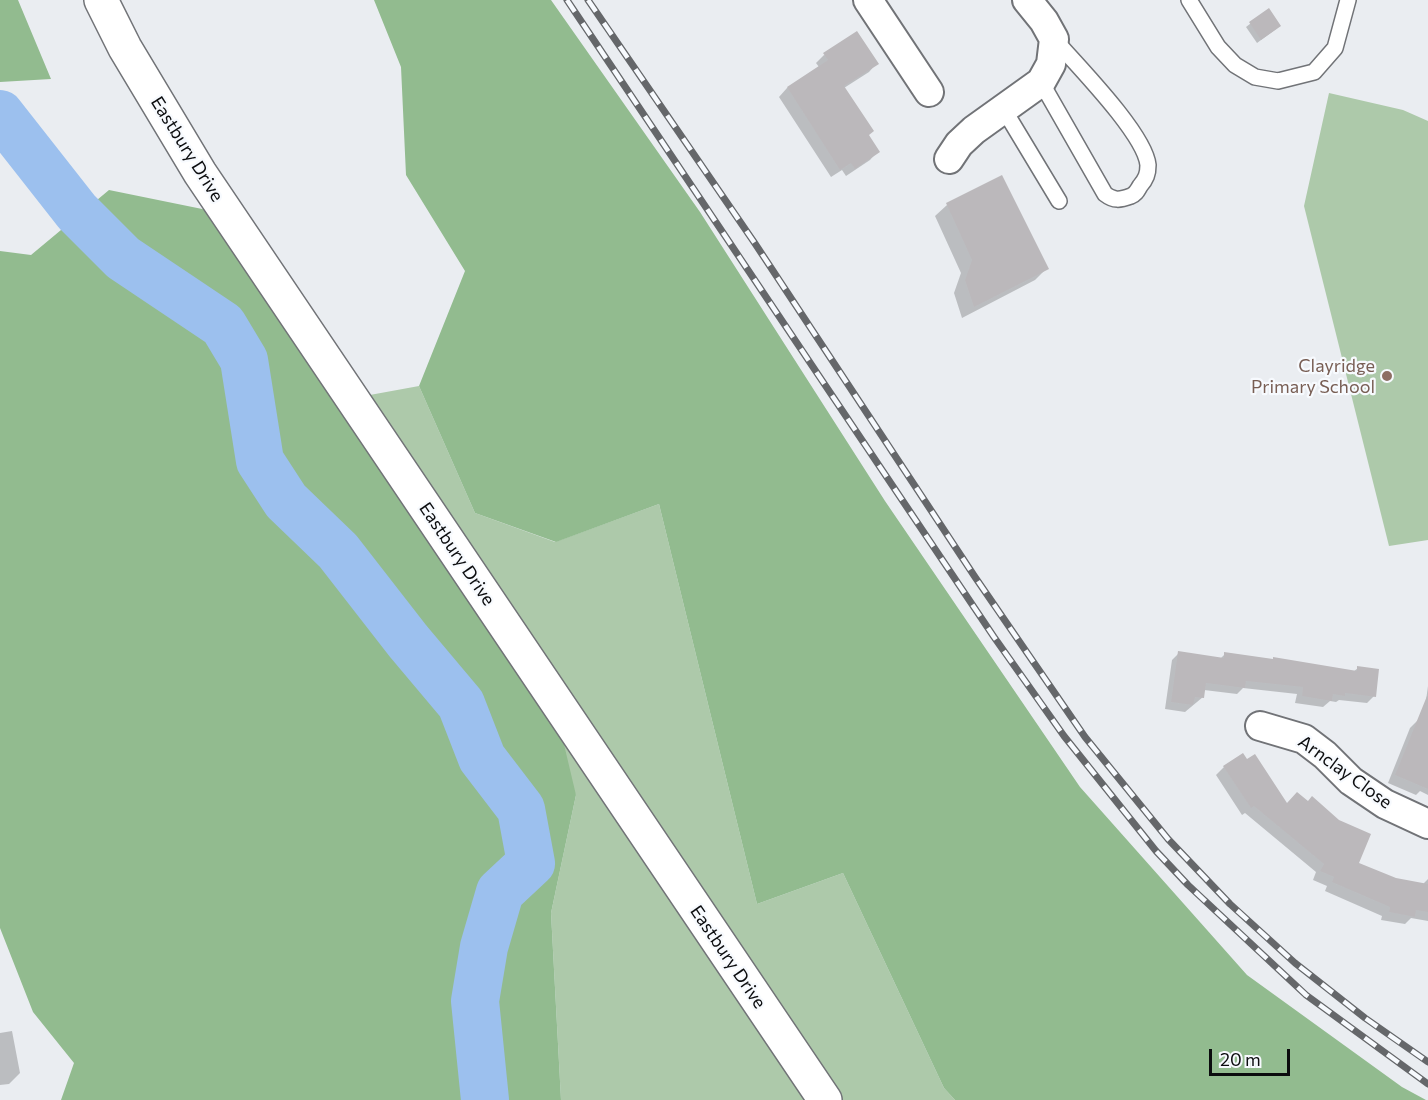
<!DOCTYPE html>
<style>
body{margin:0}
#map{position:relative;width:1428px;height:1100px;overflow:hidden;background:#eaedf1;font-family:Commissioner,sans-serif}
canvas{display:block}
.scale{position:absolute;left:1209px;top:1049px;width:81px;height:27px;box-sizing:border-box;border:3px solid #0b0c0e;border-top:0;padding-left:8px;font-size:18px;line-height:21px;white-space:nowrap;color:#0b0c0e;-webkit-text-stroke:4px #f7fafe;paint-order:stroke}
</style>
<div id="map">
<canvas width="1428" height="1100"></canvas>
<div class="scale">20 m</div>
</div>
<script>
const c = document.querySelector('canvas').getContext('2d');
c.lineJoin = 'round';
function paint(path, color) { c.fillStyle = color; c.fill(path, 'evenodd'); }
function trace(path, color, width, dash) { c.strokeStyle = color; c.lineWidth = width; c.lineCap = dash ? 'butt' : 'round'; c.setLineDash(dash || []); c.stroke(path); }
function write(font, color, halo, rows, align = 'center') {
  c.font = font + ' Commissioner,sans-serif'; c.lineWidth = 4.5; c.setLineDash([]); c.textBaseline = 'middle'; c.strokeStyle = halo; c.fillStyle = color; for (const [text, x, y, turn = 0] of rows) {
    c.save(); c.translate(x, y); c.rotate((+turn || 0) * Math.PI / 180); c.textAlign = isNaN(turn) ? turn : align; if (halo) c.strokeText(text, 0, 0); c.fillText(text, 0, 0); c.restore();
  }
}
paint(new Path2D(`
 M 1329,93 L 1403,110 L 1428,121 L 1428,540 L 1389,546 L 1304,206 Z
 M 419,386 L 475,513 L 555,542 L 659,504 L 757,904 L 843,873 L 944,1088 L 955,1100 L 561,1100 L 551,913 L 576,795 L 337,401 Z`), '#adc9aa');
paint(new Path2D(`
 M 0,0 L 18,0 L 51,79 L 0,82 Z
 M 374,0 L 551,0 L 700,212 L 885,501 L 1080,787 L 1247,975 L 1402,1087 L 1426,1100 L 955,1100 L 944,1088 L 843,873 L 757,904 L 659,504 L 556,542 L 475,513 L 419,386 L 465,271 L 406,175 L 401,67 Z
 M 109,190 L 212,211 L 562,736 L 576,795 L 551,913 L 561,1100 L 61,1100 L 74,1063 L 33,1012 L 0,928 L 0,251 L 31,255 Z`), '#92bb8f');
paint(new Path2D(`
 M 1268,10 L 1276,29 L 1257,43 L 1246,27 Z
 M 824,55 L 877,63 L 869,72 L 844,88 L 868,136 L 878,151 L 870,160 L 846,176 L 842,170 L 831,177 L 779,97 L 787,88 L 819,67 L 816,63 Z
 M 947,205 L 1047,268 L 1035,280 L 962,318 L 954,293 L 961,273 L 935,216 Z
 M 1179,653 L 1220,659 L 1225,654 L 1353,672 L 1358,668 L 1374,696 L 1367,703 L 1339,700 L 1336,702 L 1330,701 L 1323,707 L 1295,703 L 1297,694 L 1243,688 L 1237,694 L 1204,690 L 1203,697 L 1185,712 L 1165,709 L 1172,660 Z
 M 1428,686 L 1428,795 L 1420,791 L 1416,795 L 1388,783 L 1410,728 L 1418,720 L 1423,722 Z
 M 1224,767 L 1287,805 L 1357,864 L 1396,880 L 1422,885 L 1428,879 L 1428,921 L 1411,918 L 1405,924 L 1381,920 L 1382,916 L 1325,891 L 1327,886 L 1313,880 L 1316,872 L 1245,813 L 1242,815 L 1216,775 Z
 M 12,1031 L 20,1073 L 9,1084 L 0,1085 L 0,1033 Z`), '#0003');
trace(new Path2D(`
 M 0,114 L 77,212 L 123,258 L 223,325 L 244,360 L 260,461 L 286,501 L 338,551 L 408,641 L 461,704 L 482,758 L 521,809 L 531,863 L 500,892 L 484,947 L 475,1001 L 485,1100`), '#9cc0ee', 48);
paint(new Path2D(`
 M 1269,8 L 1281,26 L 1261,40 L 1249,22 Z
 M 857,31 L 879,64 L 844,86 L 874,131 L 869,135 L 880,152 L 855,169 L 851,163 L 840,170 L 787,87 L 828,60 L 823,53 Z
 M 1002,175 L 1049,269 L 974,307 L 965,280 L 972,260 L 946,203 Z
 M 1178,651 L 1224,658 L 1224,652 L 1273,659 L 1273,657 L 1357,671 L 1357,666 L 1379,669 L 1376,697 L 1345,693 L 1345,696 L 1333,694 L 1332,701 L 1302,696 L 1303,687 L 1246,681 L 1245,688 L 1206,683 L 1204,698 L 1195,697 L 1193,705 L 1171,702 Z
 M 1427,696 L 1428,696 L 1428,789 L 1395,775 Z
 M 1243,753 L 1247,759 L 1255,754 L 1287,803 L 1297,792 L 1308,801 L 1312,796 L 1339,820 L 1371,834 L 1359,863 L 1396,878 L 1428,884 L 1428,912 L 1416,910 L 1415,917 L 1389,912 L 1390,907 L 1332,882 L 1334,877 L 1320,871 L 1324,864 L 1254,806 L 1251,808 L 1223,766 Z`), '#bbb8bb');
const service = new Path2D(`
 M 1189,0 L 1218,47 L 1235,65 L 1255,77 L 1278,81 L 1314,72 L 1335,48 L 1348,0
 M 1041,82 L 1105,194 C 1114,201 1120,200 1131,196 C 1136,194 1137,191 1140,186 C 1146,179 1148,174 1148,165 C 1145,134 1076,64 1054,39
 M 1003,108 L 1059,201`);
const minor = new Path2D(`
 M 868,0 L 929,92
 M 949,159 L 959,144 L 974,130 L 1041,82 L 1051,64 L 1054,39 L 1044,21 L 1027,0
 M 1260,726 L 1304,739 L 1325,755 L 1351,781 L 1385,804 L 1428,824`);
const tertiary = new Path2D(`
 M 101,0 L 125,48 L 200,173 L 825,1100`);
trace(service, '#717377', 18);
trace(minor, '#717377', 32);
trace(tertiary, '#717377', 36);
trace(service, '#fff', 15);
trace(minor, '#fff', 28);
trace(tertiary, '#fff', 33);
const rail = new Path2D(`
 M 567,0 L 994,637 L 1064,736 L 1156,851 L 1188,885 L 1306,995 L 1428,1084
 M 588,0 L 754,242 L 975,577 L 1085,737 L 1168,839 L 1230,904 L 1295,963 L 1365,1018 L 1428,1062`);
trace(rail, '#65676a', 7);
trace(rail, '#f7fafe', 4.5, [14]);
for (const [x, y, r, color] of [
 [1387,376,6,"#8d6e63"]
]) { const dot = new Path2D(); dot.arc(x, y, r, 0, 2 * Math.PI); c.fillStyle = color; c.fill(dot); trace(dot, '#f7fafe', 2); }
write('18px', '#0b0c0e', '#f7fafe', [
 ["Eastbury Drive",187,149,58],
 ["Eastbury Drive",457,554,56],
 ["Arnclay Close",1345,772,36],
 ["Eastbury Drive",728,957,56]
]);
write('18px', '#785e54', '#f7fafe', [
 ["Clayridge",1375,366],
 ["Primary School",1375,387]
], 'right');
</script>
